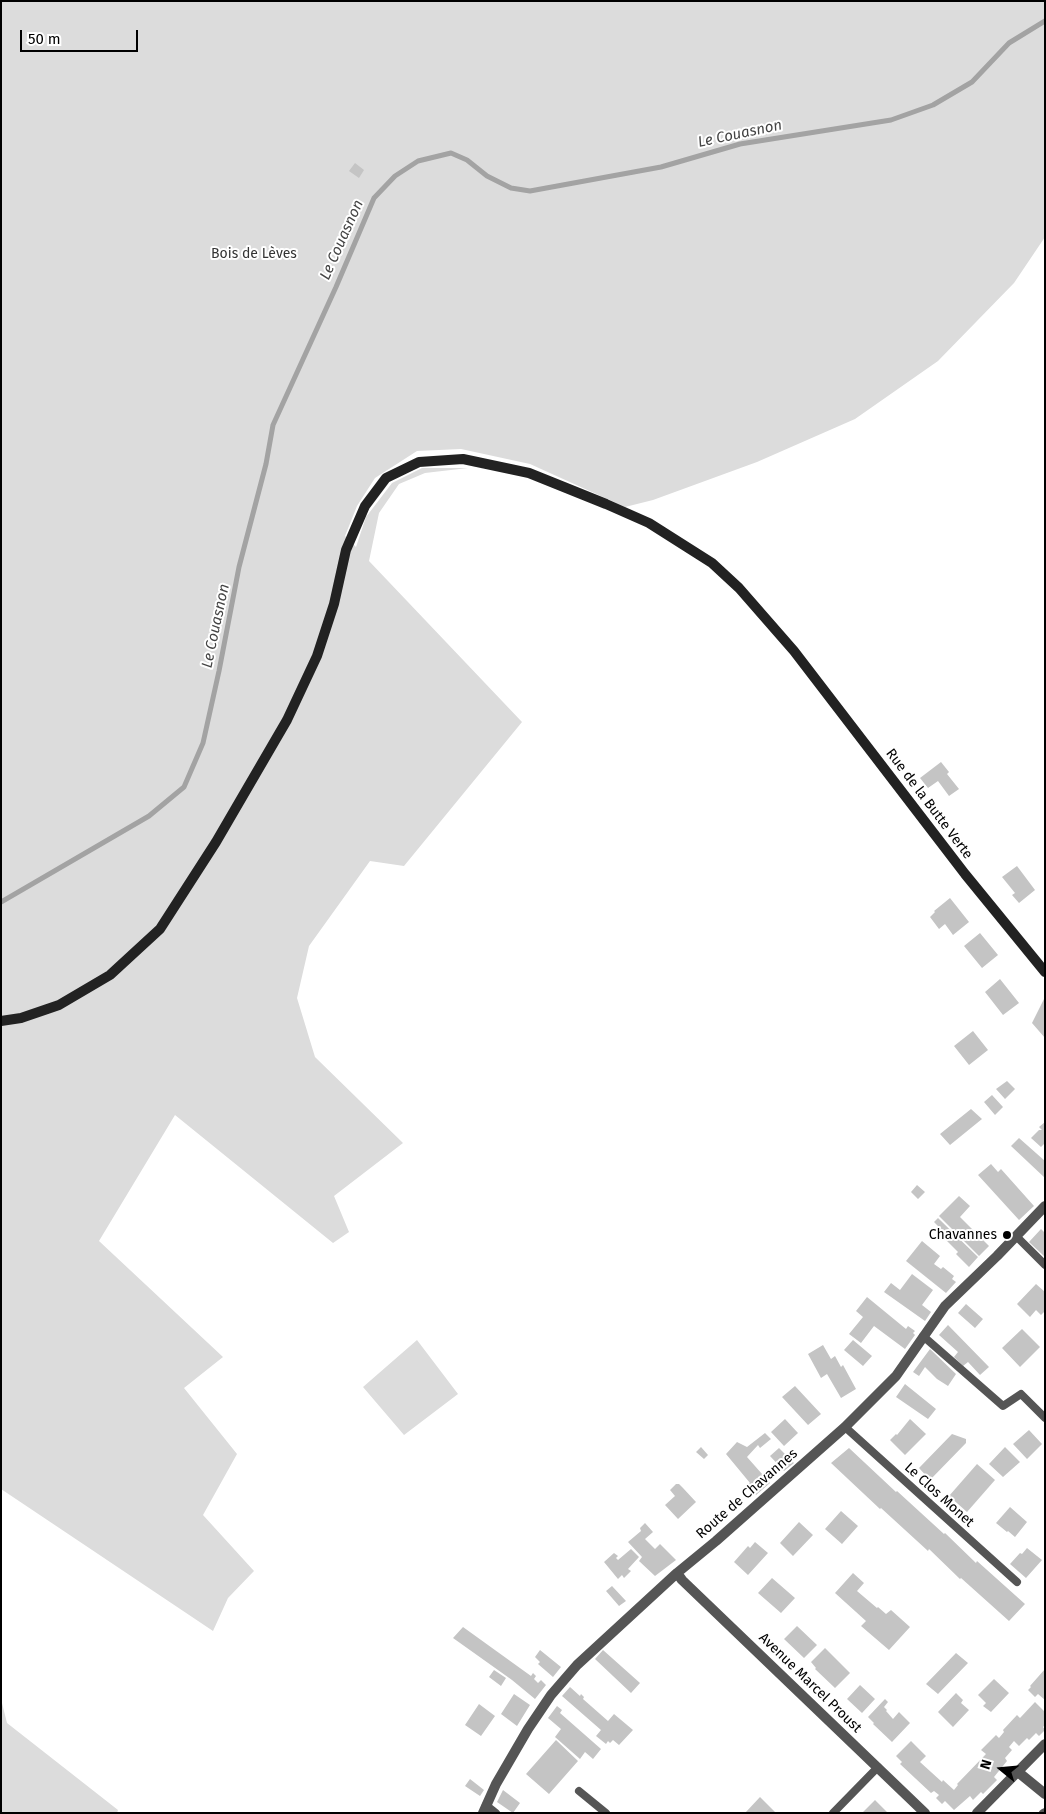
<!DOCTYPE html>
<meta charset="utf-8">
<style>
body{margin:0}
#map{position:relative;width:1046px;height:1814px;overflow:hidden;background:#fff;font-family:"Fira Sans",sans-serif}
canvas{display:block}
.frame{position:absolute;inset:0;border:2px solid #000;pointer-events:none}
.north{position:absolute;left:976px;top:1744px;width:50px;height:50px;-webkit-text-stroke:4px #fff;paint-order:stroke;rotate:287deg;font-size:14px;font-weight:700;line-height:20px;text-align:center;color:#000}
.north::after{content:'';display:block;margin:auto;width:18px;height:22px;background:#000;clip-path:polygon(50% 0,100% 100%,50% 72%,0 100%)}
.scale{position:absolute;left:20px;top:30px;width:118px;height:22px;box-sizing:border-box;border:2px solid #000;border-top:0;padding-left:6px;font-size:15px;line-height:18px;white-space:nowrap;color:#000;-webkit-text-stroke:4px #fff;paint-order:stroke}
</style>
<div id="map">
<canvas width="1046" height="1814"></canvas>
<div class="frame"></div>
<div class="north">N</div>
<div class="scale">50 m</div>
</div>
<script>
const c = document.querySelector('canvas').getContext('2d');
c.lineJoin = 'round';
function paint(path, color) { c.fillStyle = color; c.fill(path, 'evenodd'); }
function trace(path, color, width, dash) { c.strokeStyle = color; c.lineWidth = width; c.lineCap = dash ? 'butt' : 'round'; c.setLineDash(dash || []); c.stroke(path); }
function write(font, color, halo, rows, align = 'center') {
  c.font = font + ' "Fira Sans",sans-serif'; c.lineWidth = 4; c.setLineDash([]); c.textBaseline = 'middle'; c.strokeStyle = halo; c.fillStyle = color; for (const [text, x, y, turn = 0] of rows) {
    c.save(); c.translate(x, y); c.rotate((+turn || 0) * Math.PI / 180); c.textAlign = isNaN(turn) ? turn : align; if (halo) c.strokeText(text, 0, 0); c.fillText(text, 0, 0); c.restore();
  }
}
paint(new Path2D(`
 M 1,1 L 1045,1 L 1045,237 L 1014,283 L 938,361 L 855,419 L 757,462 L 653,500 L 625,507 L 530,464 L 461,449 L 417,451 L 375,478 L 357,506 L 345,536 L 356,547 L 366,517 L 392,483 L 422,468 L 468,468 L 425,473 L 399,484 L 379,513 L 369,561 L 522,722 L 404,866 L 370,861 L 309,946 L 297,998 L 315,1057 L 403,1143 L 334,1196 L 349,1232 L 333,1243 L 175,1115 L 99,1241 L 223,1357 L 184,1388 L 237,1454 L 203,1515 L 254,1571 L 228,1598 L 213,1631 L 1,1489 Z
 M 417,1340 L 458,1394 L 404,1435 L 363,1387 Z
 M 1,1699 L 7,1723 L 118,1810 L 117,1813 L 1,1813 Z`), '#dcdcdc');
trace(new Path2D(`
 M 1,902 L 149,816 L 184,787 L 203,743 L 219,671 L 239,567 L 266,464 L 273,425 L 336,287 L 374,198 L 395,176 L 418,161 L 451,153 L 467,160 L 487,176 L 511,188 L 530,191 L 661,167 L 740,144 L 891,120 L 933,105 L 972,82 L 1009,43 L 1045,21`), '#a3a3a3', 5);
paint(new Path2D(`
 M 355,163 L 364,170 L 359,178 L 349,171 Z
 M 941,762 L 949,772 L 947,774 L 959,789 L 949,796 L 938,781 L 928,788 L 920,778 Z
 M 1017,866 L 1035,890 L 1019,903 L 1012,895 L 1015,893 L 1002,877 Z
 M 950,898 L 969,922 L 953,935 L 945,924 L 939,929 L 930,917 L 935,912 L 934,911 Z
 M 980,933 L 998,955 L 982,968 L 964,946 Z
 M 1000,979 L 1019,1003 L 1003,1015 L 985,992 Z
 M 1045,997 L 1045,1038 L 1032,1023 Z
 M 973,1031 L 988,1050 L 969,1065 L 954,1046 Z
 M 1007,1081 L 1015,1089 L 1005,1099 L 996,1089 Z
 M 992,1095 L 1003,1107 L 995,1115 L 984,1102 Z
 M 971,1109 L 982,1119 L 950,1145 L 940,1134 Z
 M 1045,1122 L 1045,1143 L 1041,1147 L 1031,1138 L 1039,1130 L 1042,1130 L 1039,1127 Z
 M 1019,1138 L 1045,1161 L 1045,1178 L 1011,1146 Z
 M 991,1164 L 998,1172 L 1001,1169 L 1034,1206 L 1019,1220 L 978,1175 Z
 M 917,1185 L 925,1192 L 918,1199 L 911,1192 Z
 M 959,1196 L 970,1206 L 960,1217 L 989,1246 L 979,1256 L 939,1216 Z
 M 938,1218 L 978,1257 L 969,1267 L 956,1254 L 958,1252 L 940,1234 L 943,1231 L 934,1222 Z
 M 1041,1229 L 1045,1233 L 1045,1257 L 1029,1242 Z
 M 922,1241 L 940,1256 L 934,1264 L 941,1269 L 943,1267 L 954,1276 L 952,1279 L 956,1282 L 946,1293 L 906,1261 Z
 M 912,1274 L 933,1290 L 922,1305 L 931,1312 L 925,1321 L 884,1292 L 891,1283 L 900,1290 Z
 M 1036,1284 L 1045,1292 L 1045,1311 L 1041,1315 L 1036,1310 L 1030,1317 L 1017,1304 Z
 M 867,1297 L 906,1329 L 908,1326 L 915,1331 L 913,1333 L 915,1335 L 905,1349 L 874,1326 L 861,1343 L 849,1334 L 863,1317 L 856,1311 Z
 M 966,1304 L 983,1319 L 975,1328 L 958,1313 Z
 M 948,1325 L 989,1367 L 980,1375 L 968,1362 L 963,1366 L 954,1357 L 958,1352 L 939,1335 Z
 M 1022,1329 L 1040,1347 L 1020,1367 L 1002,1348 Z
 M 853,1340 L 872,1356 L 863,1366 L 844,1350 Z
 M 823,1345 L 831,1359 L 835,1356 L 841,1367 L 843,1365 L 856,1389 L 841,1398 L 827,1374 L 821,1378 L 808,1354 Z
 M 930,1349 L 956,1374 L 948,1386 L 937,1379 L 925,1367 L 919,1376 L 913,1372 Z
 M 905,1384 L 936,1409 L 928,1419 L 896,1397 Z
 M 795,1386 L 821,1414 L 808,1425 L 782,1397 Z
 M 785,1419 L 798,1433 L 784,1446 L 771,1432 Z
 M 910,1419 L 926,1434 L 905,1455 L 890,1440 L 896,1434 L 897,1435 Z
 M 1029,1430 L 1042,1444 L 1027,1459 L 1013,1444 Z
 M 765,1433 L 771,1439 L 760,1448 L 758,1445 L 747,1457 L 770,1483 L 756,1495 L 747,1485 L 750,1483 L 726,1454 L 737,1442 L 747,1447 Z
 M 952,1434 L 966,1439 L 966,1443 L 930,1480 L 919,1468 Z
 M 701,1447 L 708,1455 L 704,1459 L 696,1452 Z
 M 1005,1447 L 1020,1462 L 1003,1477 L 989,1464 Z
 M 779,1448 L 794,1463 L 784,1471 L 770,1456 Z
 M 849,1448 L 896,1492 L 897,1491 L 944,1534 L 945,1533 L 976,1563 L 977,1561 L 1025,1604 L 1009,1621 L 961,1578 L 960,1579 L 929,1549 L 928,1551 L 881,1508 L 880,1509 L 831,1463 Z
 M 977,1464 L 995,1480 L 967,1512 L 949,1496 Z
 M 676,1484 L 679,1484 L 683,1488 L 696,1502 L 678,1519 L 665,1505 L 675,1496 L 670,1490 Z
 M 1010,1507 L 1027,1522 L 1015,1537 L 1008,1531 L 1007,1532 L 996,1523 Z
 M 841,1511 L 858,1526 L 842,1544 L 825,1529 Z
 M 799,1522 L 813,1535 L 793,1556 L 780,1543 Z
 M 645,1523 L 653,1532 L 645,1539 L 655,1549 L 660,1544 L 676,1560 L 655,1576 L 639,1561 L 642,1557 L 628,1542 L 641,1531 L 640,1528 Z
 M 755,1542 L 768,1553 L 748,1575 L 734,1562 L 748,1546 L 750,1548 Z
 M 1027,1548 L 1042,1560 L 1026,1578 L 1010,1564 L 1020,1553 L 1022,1554 Z
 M 631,1549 L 639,1557 L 628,1569 L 631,1571 L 624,1578 L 622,1575 L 618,1579 L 604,1562 L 614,1553 L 618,1556 L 616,1558 L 618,1560 Z
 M 853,1573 L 864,1583 L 857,1591 L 877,1608 L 878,1607 L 886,1614 L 891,1610 L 910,1627 L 889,1650 L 861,1626 L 866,1621 L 835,1593 Z
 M 772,1578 L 795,1598 L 781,1613 L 758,1593 Z
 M 612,1586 L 626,1601 L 619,1606 L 606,1591 Z
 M 797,1626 L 817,1645 L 804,1658 L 784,1639 Z
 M 463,1627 L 531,1676 L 533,1673 L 536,1676 L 534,1679 L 538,1683 L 541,1680 L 546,1685 L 535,1699 L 512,1680 L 453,1638 Z
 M 825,1648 L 850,1673 L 835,1688 L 815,1669 L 816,1668 L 811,1662 Z
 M 540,1650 L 561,1667 L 553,1677 L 538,1664 L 540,1662 L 535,1657 Z
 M 603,1650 L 640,1683 L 631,1693 L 595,1659 Z
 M 956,1653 L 968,1663 L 938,1694 L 926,1684 Z
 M 1045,1669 L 1045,1700 L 1038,1694 L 1035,1697 L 1028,1690 L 1031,1687 L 1030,1686 Z
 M 494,1670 L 506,1678 L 501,1686 L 489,1677 Z
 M 994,1679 L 1009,1693 L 991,1712 L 983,1706 L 986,1703 L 978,1695 Z
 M 860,1685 L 875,1699 L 862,1713 L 847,1699 Z
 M 570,1687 L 580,1696 L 581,1694 L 584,1697 L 583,1699 L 608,1721 L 614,1714 L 633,1730 L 619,1745 L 613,1740 L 610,1743 L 608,1741 L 606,1744 L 596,1736 L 601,1730 L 562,1696 Z
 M 956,1693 L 963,1700 L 961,1703 L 969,1710 L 953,1727 L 938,1712 Z
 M 514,1694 L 530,1705 L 517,1726 L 501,1714 Z
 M 885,1699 L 888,1702 L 884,1707 L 887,1710 L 886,1711 L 893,1719 L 899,1712 L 910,1723 L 892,1742 L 873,1724 L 874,1723 L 868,1717 Z
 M 1035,1702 L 1045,1712 L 1045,1725 L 1043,1727 L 1045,1730 L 1039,1736 L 1036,1733 L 1029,1740 L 1027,1738 L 1019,1746 L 1014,1741 L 1009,1747 L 1012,1750 L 1005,1758 L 1007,1761 L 994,1777 L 997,1780 L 983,1794 L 981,1792 L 973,1800 L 970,1796 L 954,1810 L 945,1801 L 942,1804 L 936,1798 L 939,1795 L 934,1791 L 931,1793 L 900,1764 L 902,1762 L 896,1756 L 911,1741 L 926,1756 L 920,1762 L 942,1782 L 943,1780 L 954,1790 L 958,1785 L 957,1784 L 986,1754 L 981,1750 L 996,1735 L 999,1738 L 1004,1732 L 1003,1730 L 1017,1715 L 1020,1718 Z
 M 479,1704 L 495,1716 L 481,1736 L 465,1725 Z
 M 557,1706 L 562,1710 L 560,1713 L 601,1749 L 593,1759 L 585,1752 L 580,1759 L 555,1737 L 561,1729 L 548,1718 Z
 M 556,1740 L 578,1761 L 549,1794 L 526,1774 Z
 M 470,1779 L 484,1790 L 480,1796 L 465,1786 Z
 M 503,1790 L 520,1803 L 513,1813 L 497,1802 Z
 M 760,1797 L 776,1813 L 745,1813 Z
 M 875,1800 L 888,1813 L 862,1813 Z`), '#c4c4c4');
trace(new Path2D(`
 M 1016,1236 L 1045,1265
 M 923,1336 L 1003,1406 L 1021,1394 L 1045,1418
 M 845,1427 L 1017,1582
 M 579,1791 L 606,1813
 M 486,1805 L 496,1813
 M 833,1813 L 878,1767
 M 1043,1813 L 1045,1812`), '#555', 8);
trace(new Path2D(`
 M 677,1573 L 682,1580 L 925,1813
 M 1018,1772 L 1045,1794
 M 483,1813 L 496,1784 L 528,1729 L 551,1695 L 577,1665 L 677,1573 L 716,1541 L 845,1427 L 896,1376 L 945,1306 L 997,1256 L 1045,1206
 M 977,1813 L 1045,1744`), '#555', 10);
trace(new Path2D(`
 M 1,1021 L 21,1018 L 59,1005 L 110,975 L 160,929 L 216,842 L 287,720 L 317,656 L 334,604 L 346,550 L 365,506 L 386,478 L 419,462 L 463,459 L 529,473 L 606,504 L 649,523 L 712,563 L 739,588 L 794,651 L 965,874 L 1045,972`), '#222', 10);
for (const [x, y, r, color] of [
 [1007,1235,5,"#000"]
]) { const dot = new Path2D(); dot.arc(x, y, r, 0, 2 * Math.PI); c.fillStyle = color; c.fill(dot); trace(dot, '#fff', 2); }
write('14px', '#333', '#fff', [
 ["Bois de Lèves",254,254]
]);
write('14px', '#000', '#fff', [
 ["Rue de la Butte Verte",929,804,53],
 ["Route de Chavannes",747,1494,-41],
 ["Le Clos Monet",939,1495,42],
 ["Avenue Marcel Proust",810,1683,44]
]);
write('14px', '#000', '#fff', [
 ["Chavannes",997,1235]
], 'right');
write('italic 15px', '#444', '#fff', [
 ["Le Couasnon",740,134,-12],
 ["Le Couasnon",342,240,-66],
 ["Le Couasnon",216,626,-78]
]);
</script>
